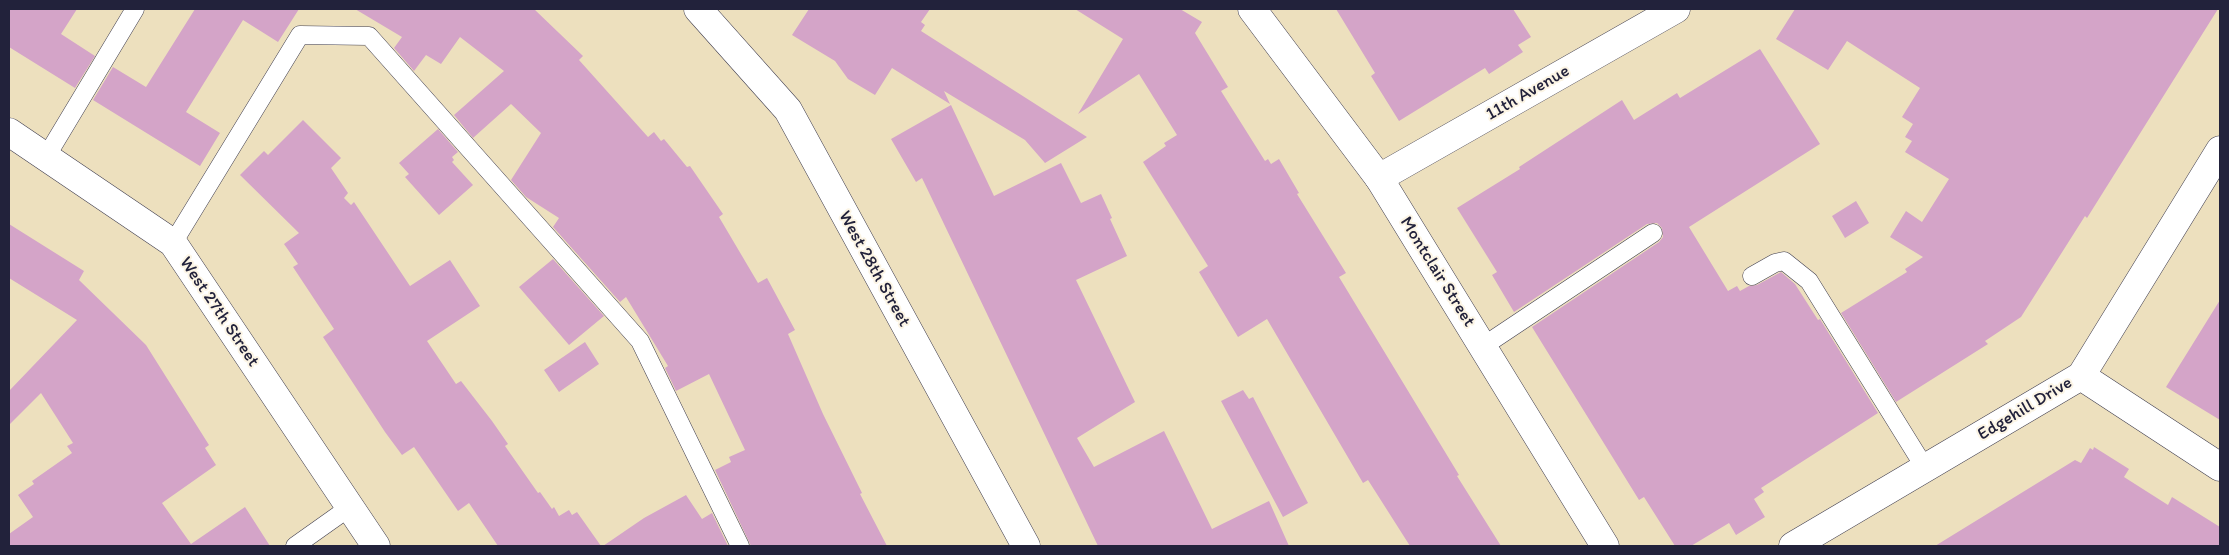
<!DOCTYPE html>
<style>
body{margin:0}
#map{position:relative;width:2229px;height:555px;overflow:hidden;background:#ede0be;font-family:Itim,sans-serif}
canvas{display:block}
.frame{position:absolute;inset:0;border:10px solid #22223b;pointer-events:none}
</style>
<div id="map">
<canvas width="2229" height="555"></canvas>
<div class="frame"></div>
</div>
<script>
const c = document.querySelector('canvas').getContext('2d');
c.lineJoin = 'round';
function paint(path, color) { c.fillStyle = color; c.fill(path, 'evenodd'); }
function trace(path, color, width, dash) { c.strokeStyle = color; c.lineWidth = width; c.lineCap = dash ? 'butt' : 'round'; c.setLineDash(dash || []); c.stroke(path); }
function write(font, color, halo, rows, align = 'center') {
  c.font = font + ' Itim,sans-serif'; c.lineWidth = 4; c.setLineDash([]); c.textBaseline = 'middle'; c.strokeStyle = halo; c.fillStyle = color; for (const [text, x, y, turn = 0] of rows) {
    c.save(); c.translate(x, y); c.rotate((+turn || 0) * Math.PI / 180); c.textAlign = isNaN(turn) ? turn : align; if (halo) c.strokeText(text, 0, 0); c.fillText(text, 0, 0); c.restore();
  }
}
paint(new Path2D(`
 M 9,9 L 77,9 L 61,34 L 95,56 L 75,88 L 9,47 Z
 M 195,9 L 299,9 L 278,42 L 243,20 L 186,112 L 220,133 L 200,166 L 93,100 L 113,67 L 146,87 Z
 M 355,9 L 534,9 L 583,56 L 579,60 L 648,137 L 654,132 L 661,141 L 664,139 L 687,167 L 690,166 L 723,214 L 719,217 L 758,283 L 767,278 L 795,330 L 788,334 L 823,414 L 862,493 L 860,494 L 887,546 L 751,546 L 715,470 L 731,462 L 729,457 L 745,450 L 709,374 L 676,391 L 665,368 L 668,366 L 626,297 L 620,302 L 553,227 L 559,218 L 526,197 L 511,180 L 541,133 L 511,104 L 473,138 L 454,115 L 504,71 L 460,37 L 441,64 L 426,55 L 414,71 L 394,48 L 402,37 Z
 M 809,9 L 930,9 L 921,22 L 925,25 L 921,31 L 1087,137 L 1045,163 L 1025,140 L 944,91 L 950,104 L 892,68 L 875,95 L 848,79 L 835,61 L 792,35 Z
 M 1075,9 L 1180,9 L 1202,22 L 1195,33 L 1228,87 L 1221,91 L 1265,161 L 1268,159 L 1271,164 L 1279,159 L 1299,193 L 1297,194 L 1346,273 L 1339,277 L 1459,475 L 1457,476 L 1501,546 L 1410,546 L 1368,480 L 1363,483 L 1267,319 L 1238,337 L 1199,272 L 1208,266 L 1143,162 L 1166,146 L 1164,143 L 1177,135 L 1139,74 L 1078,114 L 1123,39 Z
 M 1336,9 L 1513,9 L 1531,37 L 1518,45 L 1523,52 L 1489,74 L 1485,68 L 1399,121 L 1371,76 L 1375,73 Z
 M 1795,9 L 2218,9 L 2087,218 L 2085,216 L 2021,317 L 1985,341 L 1988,344 L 1896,402 L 1841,313 L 1907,272 L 1905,269 L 1923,257 L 1890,237 L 1906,211 L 1922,222 L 1949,179 L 1905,152 L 1912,141 L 1905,137 L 1913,124 L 1902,117 L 1920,88 L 1847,41 L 1828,70 L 1776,39 Z
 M 1760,49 L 1820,144 L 1689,227 L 1728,291 L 1737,286 L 1740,291 L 1749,286 L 1757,285 L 1781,272 L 1795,284 L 1818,320 L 1820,319 L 1878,413 L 1761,488 L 1764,492 L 1754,499 L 1765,517 L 1736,535 L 1729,523 L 1691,546 L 1675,546 L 1644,497 L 1639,500 L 1532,327 L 1659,242 L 1663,237 L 1662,228 L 1657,223 L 1647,224 L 1514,312 L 1492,275 L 1497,272 L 1457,208 L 1520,169 L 1519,167 L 1622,100 L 1634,120 L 1677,93 L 1680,98 Z
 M 951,105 L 994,196 L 1061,163 L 1081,203 L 1101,194 L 1112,218 L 1110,219 L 1127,256 L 1076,280 L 1135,402 L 1077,438 L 1094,467 L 1164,431 L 1212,529 L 1269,501 L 1289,546 L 1098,546 L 922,178 L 916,182 L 891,139 Z
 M 303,120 L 341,158 L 331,168 L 348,193 L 344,198 L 351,205 L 354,202 L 410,286 L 450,260 L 480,306 L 427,341 L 456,384 L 461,381 L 492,421 L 508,444 L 505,446 L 538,493 L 540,492 L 552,509 L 554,507 L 559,516 L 569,510 L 572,515 L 577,512 L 601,546 L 498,546 L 469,503 L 458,511 L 414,447 L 402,455 L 385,432 L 323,337 L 334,329 L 293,267 L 298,264 L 284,244 L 299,233 L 240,175 L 264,151 L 268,155 Z
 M 438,129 L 458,152 L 452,157 L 454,160 L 452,162 L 473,185 L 439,215 L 405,177 L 409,174 L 399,163 Z
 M 1856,201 L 1869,223 L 1845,238 L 1832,216 Z
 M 9,224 L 84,271 L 79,280 L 146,345 L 209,445 L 205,448 L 216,465 L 162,503 L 191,544 L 245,507 L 270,546 L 9,546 L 9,534 L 33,517 L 18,495 L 34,484 L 32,481 L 72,453 L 67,446 L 73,443 L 41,393 L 9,425 L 9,391 L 77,320 L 9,278 Z
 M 553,259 L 604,316 L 569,345 L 519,287 Z
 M 2220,300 L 2220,420 L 2166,387 Z
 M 585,342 L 599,364 L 559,392 L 544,370 Z
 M 1243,390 L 1249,399 L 1253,397 L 1308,503 L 1283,517 L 1221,401 Z
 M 2094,447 L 2129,469 L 2124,477 L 2168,505 L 2172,497 L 2220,527 L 2220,546 L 1935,546 L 2075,460 L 2081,463 L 2090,448 L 2093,450 Z
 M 686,495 L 702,519 L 712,513 L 728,546 L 603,546 L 644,518 Z`), '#d4a4c8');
const service = new Path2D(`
 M 46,157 L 135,9
 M 173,243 L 300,35 L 369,36 L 640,341 L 740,546
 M 1752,276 L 1775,263 L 1784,261 L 1809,281 L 1925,468
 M 1482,347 L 1653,233
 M 295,546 L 350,507`);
const minor = new Path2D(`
 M 698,9 L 788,110 L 1026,546
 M 9,132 L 173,243 L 376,546
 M 1379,178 L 1676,9
 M 2081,376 L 2220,467
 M 1793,546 L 2081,376 L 2220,150`);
const tertiary = new Path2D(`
 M 1252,9 L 1379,178 L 1605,546`);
trace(service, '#403e4f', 19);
trace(minor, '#403e4f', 29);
trace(tertiary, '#403e4f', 29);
trace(service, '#fff', 18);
trace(minor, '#fff', 28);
trace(tertiary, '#fff', 28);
write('18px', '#22223b', '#fcf5e5', [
 ["11th Avenue",1528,93,-30],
 ["West 28th Street",874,269,61],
 ["Montclair Street",1437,272,58],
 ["West 27th Street",219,312,56],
 ["Edgehill Drive",2025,409,-31]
]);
</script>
